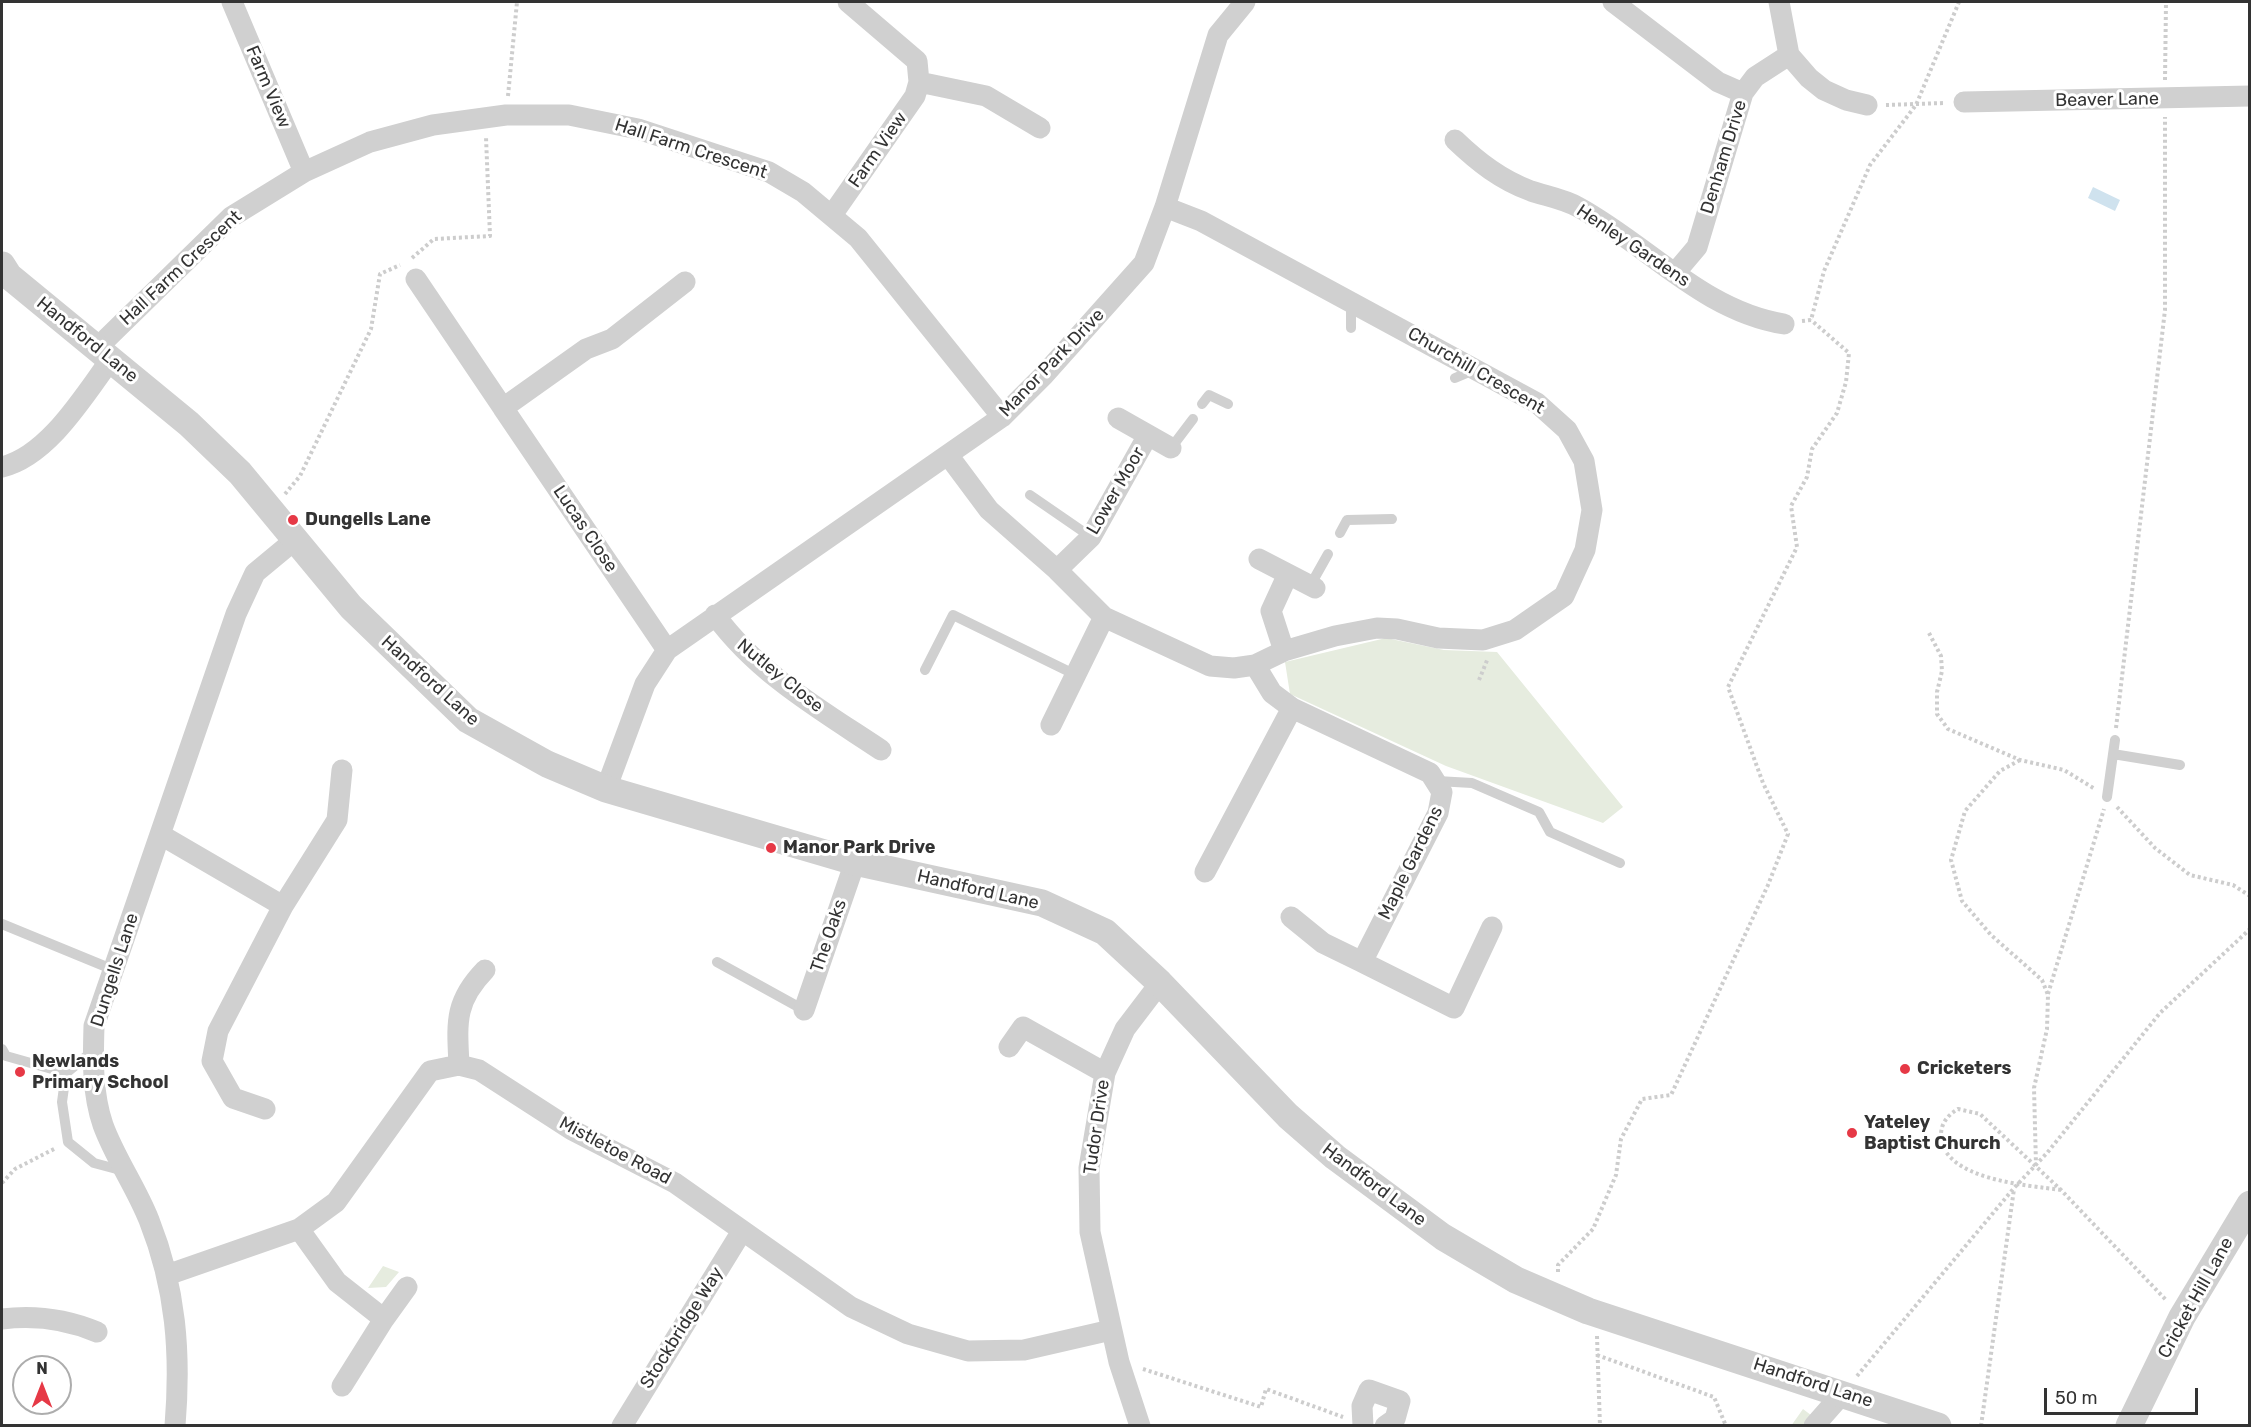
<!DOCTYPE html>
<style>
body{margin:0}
#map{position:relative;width:2251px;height:1427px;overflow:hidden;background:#fff;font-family:Rubik,sans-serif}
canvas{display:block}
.frame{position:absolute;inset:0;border:3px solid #333;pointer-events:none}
.north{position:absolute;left:12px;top:1355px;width:60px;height:60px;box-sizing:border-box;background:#fff;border:2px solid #adadad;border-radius:50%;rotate:0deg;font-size:16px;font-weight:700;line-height:24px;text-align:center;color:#333}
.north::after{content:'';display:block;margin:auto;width:21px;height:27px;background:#e63946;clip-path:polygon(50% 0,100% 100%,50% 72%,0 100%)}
.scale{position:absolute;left:2044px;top:1388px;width:154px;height:27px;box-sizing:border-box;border:3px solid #333;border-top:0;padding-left:8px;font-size:18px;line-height:21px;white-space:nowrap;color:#333;-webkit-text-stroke:4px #fff;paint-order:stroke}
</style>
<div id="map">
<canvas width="2251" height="1427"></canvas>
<div class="frame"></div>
<div class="north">N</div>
<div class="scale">50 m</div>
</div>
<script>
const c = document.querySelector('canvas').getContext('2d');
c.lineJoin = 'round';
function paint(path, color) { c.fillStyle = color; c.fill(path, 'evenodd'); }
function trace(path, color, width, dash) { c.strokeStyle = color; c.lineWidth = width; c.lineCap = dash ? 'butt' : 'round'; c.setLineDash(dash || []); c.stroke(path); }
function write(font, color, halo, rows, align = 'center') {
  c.font = font + ' Rubik,sans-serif'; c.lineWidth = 6; c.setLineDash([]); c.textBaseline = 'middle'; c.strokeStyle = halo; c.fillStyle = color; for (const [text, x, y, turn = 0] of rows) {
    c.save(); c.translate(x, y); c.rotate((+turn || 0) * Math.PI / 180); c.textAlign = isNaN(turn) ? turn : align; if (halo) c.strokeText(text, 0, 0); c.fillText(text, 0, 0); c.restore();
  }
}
paint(new Path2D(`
 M 1386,638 L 1444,650 L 1497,652 L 1623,807 L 1603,823 L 1446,766 L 1290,694 L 1285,662 Z
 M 383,1266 L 399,1272 L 386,1287 L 368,1288 Z
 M 1803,1409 L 1824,1425 L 1791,1426 Z`), '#e6ecdf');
paint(new Path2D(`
 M 2093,187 L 2120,200 L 2115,211 L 2088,198 Z`), '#cfe2ee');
trace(new Path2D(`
 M 2165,80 L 2166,2
 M 508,96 L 517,2
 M 1886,105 L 1945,103
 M 412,258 L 434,239 L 490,236 L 486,137
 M 1802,321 L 1811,320 L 1824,271 L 1870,165 L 1916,105 L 1959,2
 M 285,494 L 300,476 L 371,329 L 380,274 L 400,265
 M 1929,633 L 1941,656 L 1942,671 L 1937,692 L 1937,714 L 1948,729 L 2020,760 L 2064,770 L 2095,789
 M 1479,680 L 1488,658
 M 2116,728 L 2165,310 L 2165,117
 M 2020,760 L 2000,771 L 1965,811 L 1951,860 L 1962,901 L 1991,935 L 2042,980 L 2048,995 L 2047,1029 L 2034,1088 L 2036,1165
 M 2117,807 L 2155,848 L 2190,875 L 2233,885 L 2250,896
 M 2048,994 L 2104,809
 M 2,1183 L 15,1169 L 56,1148
 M 2061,1190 C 2027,1185 1942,1180 1941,1135 C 1941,1123 1948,1115 1958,1109 L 1980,1114 L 2061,1190 L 2167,1301
 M 1558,1272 L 1558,1265 L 1593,1229 L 1616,1175 L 1621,1139 L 1642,1099 L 1671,1095 L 1768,885 L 1788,834 L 1763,783 L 1728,687 L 1797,547 L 1791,506 L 1807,477 L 1812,449 L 1837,413 L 1846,382 L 1849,353 L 1811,320
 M 1597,1336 L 1600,1426
 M 1597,1355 L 1714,1397 L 1726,1426
 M 1143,1369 L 1261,1407 L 1266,1389 L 1343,1417
 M 1857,1376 L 2014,1188 L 2047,1153 L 2160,1013 L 2250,929
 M 1981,1426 L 2014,1189`), '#cdcdcd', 4, [3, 3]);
trace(new Path2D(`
 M 1351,300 L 1351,328
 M 1455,378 L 1474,370
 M 1202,404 L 1209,395 L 1228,404
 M 1171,448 L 1193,419
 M 1030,495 L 1091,537
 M 1340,533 L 1347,520 L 1392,519
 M 1310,586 L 1328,554
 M 925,670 L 953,615 L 1076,675
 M 2113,754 L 2180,765
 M 1437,781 L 1472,783 L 1539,812 L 1550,832 L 1620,863
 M 2107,797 L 2115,740
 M 2,924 L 114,970
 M 717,962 L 804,1010
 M 2,1049 L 6,1056 L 66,1073
 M 93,1051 L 66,1073 L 62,1102 L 68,1142 L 94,1163 L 124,1171`), '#d0d0d0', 10);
trace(new Path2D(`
 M 232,2 L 304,172
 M 1613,2 L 1718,82 L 1743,93
 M 1779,2 L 1789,55 L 1809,78 L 1824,90 L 1846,100 L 1867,105
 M 919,82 L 986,96 L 1040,128
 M 1964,102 L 2250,96
 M 1455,140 C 1478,162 1501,180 1531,191 C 1546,196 1564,199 1578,207 C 1648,245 1703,311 1784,324
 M 832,215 L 915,96 L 919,82 L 917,61 L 848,2
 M 1675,273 L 1697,247 L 1743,93 L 1755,77 L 1789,55
 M 416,279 L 503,408
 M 97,348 L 231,217 L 304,172 L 370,142 L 433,125 L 506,115 L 569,115 L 638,129 L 769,172 L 803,192 L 858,238 L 1002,417
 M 1118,418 L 1171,448
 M 948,455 L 989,510 L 1057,570 L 1104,617 L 1210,666 L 1234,668 L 1255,665 L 1284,651 L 1335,636 L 1377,628 L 1397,629 L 1438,638 L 1483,640 L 1515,630 L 1564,596 L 1585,550 L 1592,510 L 1584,461 L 1567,430 L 1537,403 L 1201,221 L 1165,207
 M 2,467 C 48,456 84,396 111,359
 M 1259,559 L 1315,588
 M 1057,570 L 1091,537 L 1148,435
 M 715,615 C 758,674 821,710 881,750
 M 667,650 L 503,408 L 586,349 L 612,339 L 685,282
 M 1284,651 L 1271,611 L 1288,574
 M 1255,665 L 1272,693 L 1292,708 L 1430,773 L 1442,792 L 1438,813 L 1362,962 L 1454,1008 L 1492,927
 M 1051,725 L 1104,617
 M 606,789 L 645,684 L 667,650 L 1002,417 L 1044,375 L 1144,263 L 1165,207 L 1218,35 L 1245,2
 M 161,835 L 283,906 L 218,1031 L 212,1061 L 233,1098 L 265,1109
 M 1205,872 L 1292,708
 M 283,906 L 337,820 L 342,770
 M 1291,917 L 1323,943 L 1362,962
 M 804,1010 L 855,862
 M 1009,1047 L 1023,1027 L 1105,1073
 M 459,1065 C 457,1023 454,1002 485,970
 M 299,1229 L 337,1282 L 384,1319 L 342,1386
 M 167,1275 L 299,1229 L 336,1202 L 430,1071 L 459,1065 L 479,1070 L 572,1130 L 675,1183 L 851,1307 L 908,1334 L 968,1351 L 1024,1350 L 1111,1330
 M 2,1319 C 34,1315 66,1319 97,1332
 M 384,1319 L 407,1287
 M 175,1426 C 181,1353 176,1288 149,1220 C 136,1187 115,1158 103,1125 C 92,1093 93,1059 94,1026 L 236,614 L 255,573 L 296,539
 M 622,1426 L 742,1231
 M 1140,1426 L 1119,1362 L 1090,1232 L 1089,1168 L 1105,1073 L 1125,1029 L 1160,983
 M 1363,1426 L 1362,1406 L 1369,1390 L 1400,1401 L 1395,1419 L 1385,1426
 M 1814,1426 L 1843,1393`), '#d0d0d0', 21);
trace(new Path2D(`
 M 2,265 L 9,276 L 189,424 L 240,473 L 351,607 L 468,720 L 547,764 L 606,789 L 855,862 L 1042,903 L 1105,932 L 1160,983 L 1288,1116 L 1335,1157 L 1443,1237 L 1516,1280 L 1588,1311 L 1938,1426
 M 2129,1426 L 2182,1317 L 2250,1204`), '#d0d0d0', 27);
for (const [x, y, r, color] of [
 [293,520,6,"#e63946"],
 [771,848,6,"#e63946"],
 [1905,1069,6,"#e63946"],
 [20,1072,6,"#e63946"],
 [1852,1133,6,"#e63946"]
]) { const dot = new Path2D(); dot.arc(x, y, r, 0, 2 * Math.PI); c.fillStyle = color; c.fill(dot); trace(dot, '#fff', 2); }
write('18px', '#333', '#fff', [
 ["Farm View",268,87,67],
 ["Beaver Lane",2107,100,-1],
 ["Hall Farm Crescent",691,149,18],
 ["Farm View",878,150,-55],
 ["Denham Drive",1724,157,-73],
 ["Henley Gardens",1633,246,34],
 ["Hall Farm Crescent",181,268,-43],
 ["Handford Lane",87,340,39],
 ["Manor Park Drive",1052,363,-46],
 ["Churchill Crescent",1476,371,30],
 ["Lower Moor",1116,491,-60],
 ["Lucas Close",585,529,56],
 ["Nutley Close",780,676,39],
 ["Handford Lane",430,681,42],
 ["Maple Gardens",1411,863,-64],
 ["Handford Lane",978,890,13],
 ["The Oaks",829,936,-71],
 ["Dungells Lane",115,970,-72],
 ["Tudor Drive",1097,1127,-82],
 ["Mistletoe Road",615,1151,28],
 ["Handford Lane",1374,1185,37],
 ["Cricket Hill Lane",2196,1298,-61],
 ["Stockbridge Way",682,1328,-58],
 ["Handford Lane",1813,1383,18]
]);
write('bold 18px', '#333', '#fff', [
 ["Dungells Lane",305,520],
 ["Manor Park Drive",783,848],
 ["Newlands",32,1062],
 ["Primary School",32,1083],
 ["Cricketers",1917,1069],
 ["Yateley",1864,1123],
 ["Baptist Church",1864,1144]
], 'left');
</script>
